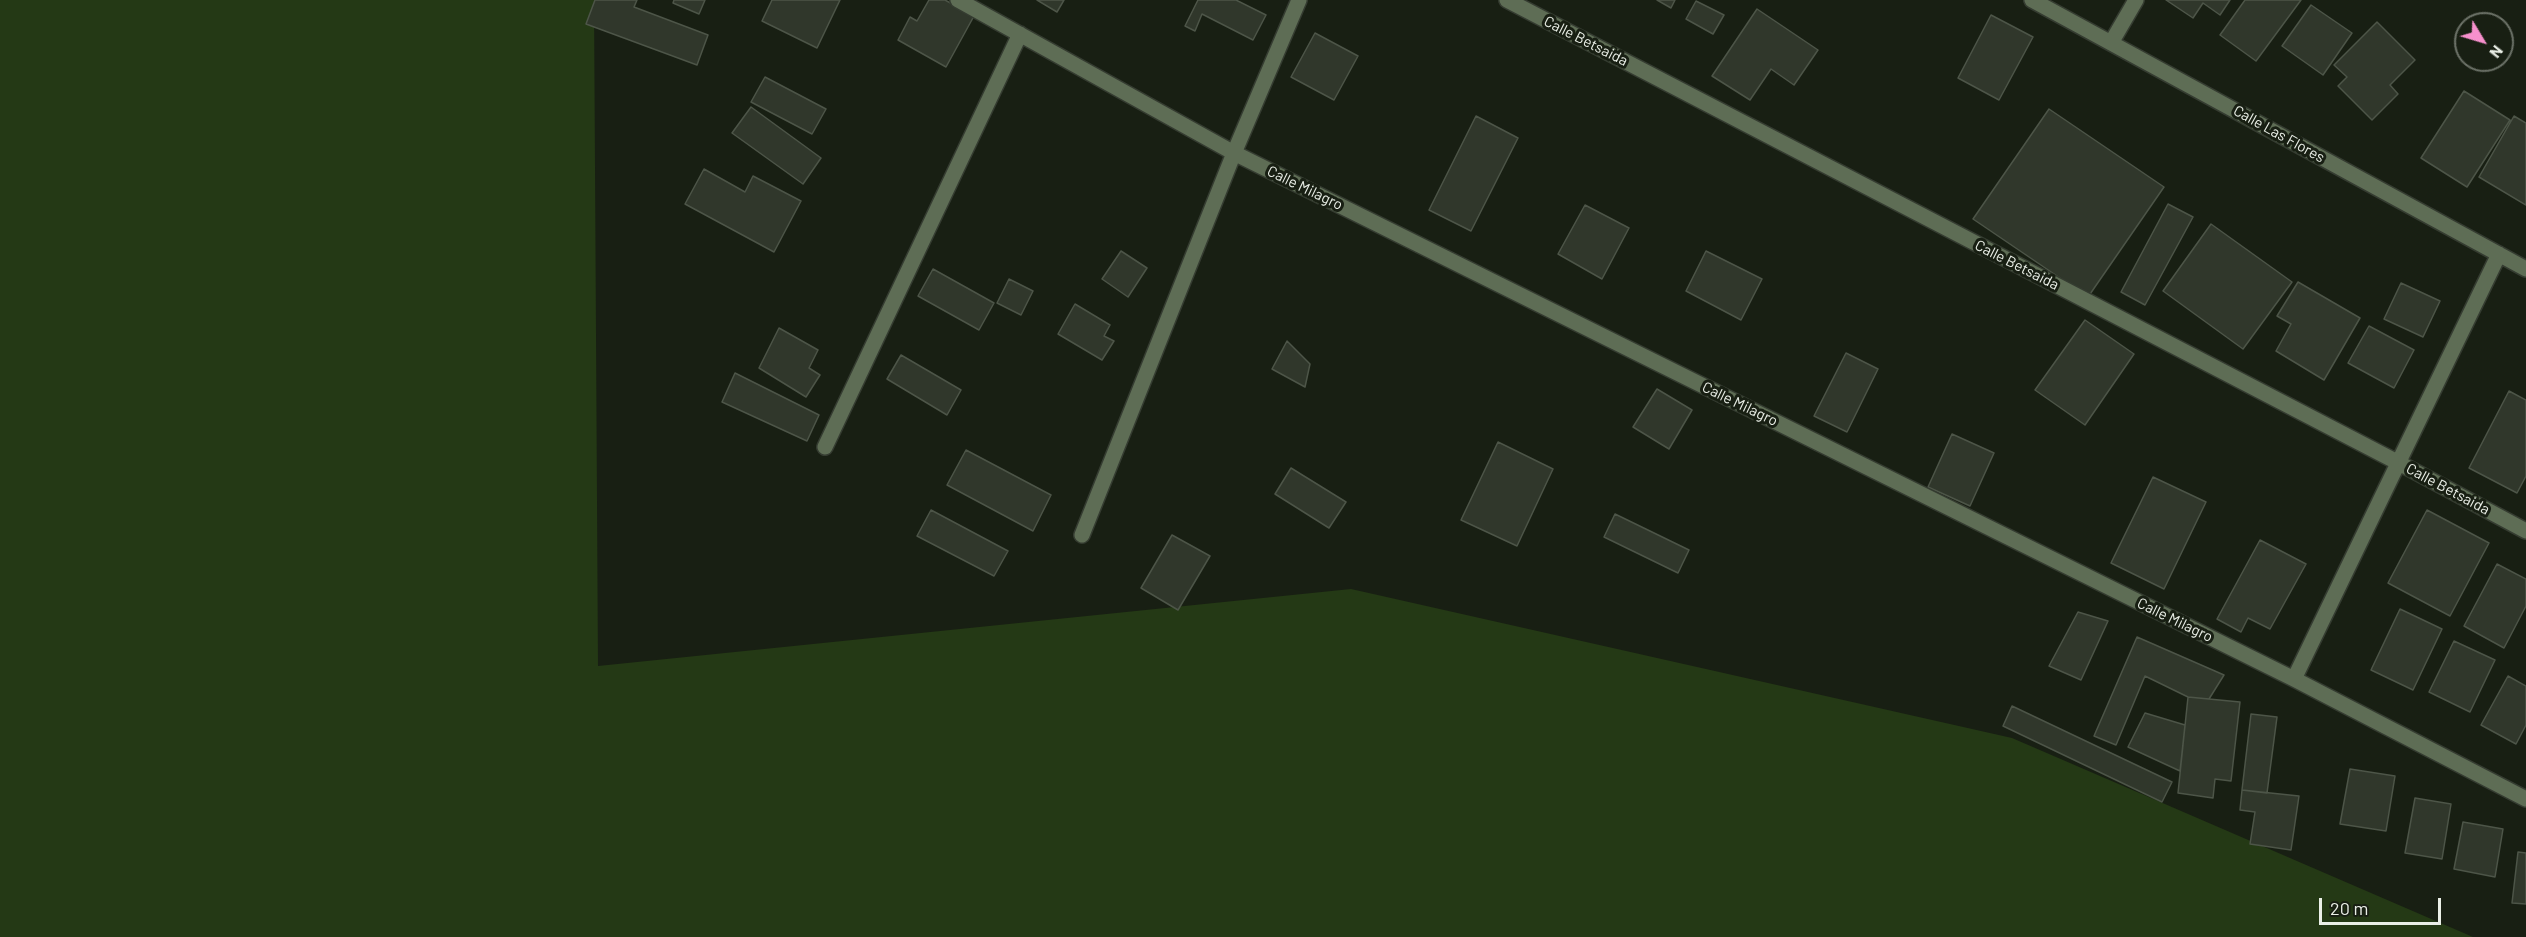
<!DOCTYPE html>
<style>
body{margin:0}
#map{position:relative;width:2526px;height:937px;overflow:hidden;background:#181f13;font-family:Barlow,sans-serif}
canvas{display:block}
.north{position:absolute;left:2454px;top:12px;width:60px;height:60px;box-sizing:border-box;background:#181f13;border:2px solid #6c7268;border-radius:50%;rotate:128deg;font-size:16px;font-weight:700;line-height:24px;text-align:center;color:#eaefe7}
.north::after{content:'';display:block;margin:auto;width:21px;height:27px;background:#f790cd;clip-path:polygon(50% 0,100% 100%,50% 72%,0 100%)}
.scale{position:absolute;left:2319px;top:898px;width:122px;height:27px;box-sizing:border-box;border:3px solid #eaefe7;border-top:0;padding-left:8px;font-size:18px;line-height:21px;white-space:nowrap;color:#eaefe7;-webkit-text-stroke:4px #181f13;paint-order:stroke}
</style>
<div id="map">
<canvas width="2526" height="937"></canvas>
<div class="north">N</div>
<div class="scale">20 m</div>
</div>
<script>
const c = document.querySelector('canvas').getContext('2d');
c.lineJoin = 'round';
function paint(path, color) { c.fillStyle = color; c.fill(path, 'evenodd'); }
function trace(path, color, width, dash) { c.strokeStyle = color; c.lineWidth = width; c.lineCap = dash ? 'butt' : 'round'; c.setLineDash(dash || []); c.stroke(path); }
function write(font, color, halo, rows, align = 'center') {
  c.font = font + ' Barlow,sans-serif'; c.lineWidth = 6; c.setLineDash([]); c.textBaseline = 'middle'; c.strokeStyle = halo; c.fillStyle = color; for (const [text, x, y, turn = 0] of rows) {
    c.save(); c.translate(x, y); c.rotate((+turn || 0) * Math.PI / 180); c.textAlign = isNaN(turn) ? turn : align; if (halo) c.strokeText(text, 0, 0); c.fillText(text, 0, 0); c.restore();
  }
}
paint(new Path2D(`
 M 0,0 L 594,0 L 598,666 L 1351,589 L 2012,738 L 2473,937 L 0,937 Z`), '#243915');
const building = new Path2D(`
 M 595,0 L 637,0 L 634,7 L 708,35 L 697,65 L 586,24 Z
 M 674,0 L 705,0 L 699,14 L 673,3 Z
 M 772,0 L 840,0 L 817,48 L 762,21 Z
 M 929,0 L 945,0 L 974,16 L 946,67 L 898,40 L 910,17 L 917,21 Z
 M 1037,0 L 1064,0 L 1057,12 Z
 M 1198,0 L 1236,0 L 1266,15 L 1253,40 L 1202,14 L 1195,31 L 1185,26 Z
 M 1657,0 L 1675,0 L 1671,8 Z
 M 2166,0 L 2230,0 L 2220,15 L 2203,3 L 2193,18 Z
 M 2245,0 L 2301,0 L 2256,61 L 2220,35 Z
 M 1696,1 L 1724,15 L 1713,34 L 1686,19 Z
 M 2311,5 L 2352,33 L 2323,75 L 2282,46 Z
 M 1757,9 L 1818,50 L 1794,85 L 1771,69 L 1750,100 L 1712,76 Z
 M 1991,15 L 2033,37 L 1999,100 L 1958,78 Z
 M 2377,22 L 2415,60 L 2390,85 L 2398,94 L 2372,120 L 2338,86 L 2347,77 L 2334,65 Z
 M 1315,33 L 1358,56 L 1334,100 L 1291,77 Z
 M 765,77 L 826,109 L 812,134 L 751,102 Z
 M 2464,91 L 2510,120 L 2467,187 L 2421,158 Z
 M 751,107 L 821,158 L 803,184 L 732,133 Z
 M 2049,109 L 2164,187 L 2088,297 L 1973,219 Z
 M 1476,116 L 1518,138 L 1471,231 L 1429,210 Z
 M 2514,116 L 2526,123 L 2526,205 L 2479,177 Z
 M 704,169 L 745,192 L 753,176 L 801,201 L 774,252 L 685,204 Z
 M 2168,204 L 2193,217 L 2145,305 L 2121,292 Z
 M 1585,205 L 1629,228 L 1602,279 L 1558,254 Z
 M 2211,224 L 2292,282 L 2243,349 L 2163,291 Z
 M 1121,251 L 1147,268 L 1128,297 L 1102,279 Z
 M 1706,251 L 1762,279 L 1741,320 L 1686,291 Z
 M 933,269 L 994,303 L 979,330 L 918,296 Z
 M 1009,279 L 1033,291 L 1021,315 L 997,303 Z
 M 2298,282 L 2360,318 L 2324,380 L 2276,351 L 2291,324 L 2277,316 Z
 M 2401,283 L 2440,301 L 2423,337 L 2384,319 Z
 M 1075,304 L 1110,325 L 1104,336 L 1114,341 L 1102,360 L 1058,334 Z
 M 2085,320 L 2134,354 L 2085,425 L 2035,390 Z
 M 2369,326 L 2414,350 L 2394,388 L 2348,363 Z
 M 779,328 L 818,350 L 809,368 L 820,375 L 806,397 L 759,368 Z
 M 1287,341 L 1310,364 L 1305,387 L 1272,369 Z
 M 1846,353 L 1878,369 L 1847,432 L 1814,416 Z
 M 901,355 L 961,390 L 947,415 L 887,379 Z
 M 735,373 L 819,415 L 807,441 L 722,402 Z
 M 1657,389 L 1692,410 L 1669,449 L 1633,427 Z
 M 2509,391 L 2526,400 L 2526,476 L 2517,493 L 2469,468 Z
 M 1952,434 L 1994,453 L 1970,506 L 1928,487 Z
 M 1498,442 L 1553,469 L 1517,546 L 1461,520 Z
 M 966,450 L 1051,495 L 1033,531 L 947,485 Z
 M 1291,468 L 1346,502 L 1329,528 L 1275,494 Z
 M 2153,477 L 2206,502 L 2164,589 L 2111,563 Z
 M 931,510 L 1008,551 L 994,576 L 917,536 Z
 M 2427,510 L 2489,543 L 2450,616 L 2388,583 Z
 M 1615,514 L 1689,550 L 1678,573 L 1604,537 Z
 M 1172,535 L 1210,556 L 1178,610 L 1141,588 Z
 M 2260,540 L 2306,564 L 2270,629 L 2248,618 L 2241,632 L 2217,619 Z
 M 2497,564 L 2526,579 L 2526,606 L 2504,648 L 2464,626 Z
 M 2400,609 L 2442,629 L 2413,690 L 2371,670 Z
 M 2078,612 L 2108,621 L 2081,680 L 2049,666 Z
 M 2137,637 L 2224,675 L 2209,699 L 2188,697 L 2145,676 L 2116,745 L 2094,736 Z
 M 2454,641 L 2495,660 L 2470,712 L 2429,692 Z
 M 2508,676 L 2526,686 L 2526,725 L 2516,744 L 2481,725 Z
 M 2188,697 L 2240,702 L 2231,781 L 2215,779 L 2213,798 L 2178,793 Z
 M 2012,706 L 2172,782 L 2162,802 L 2003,726 Z
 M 2145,713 L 2185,725 L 2180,771 L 2128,747 Z
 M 2251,714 L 2277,717 L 2267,793 L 2242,790 Z
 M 2350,769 L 2395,776 L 2386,831 L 2340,824 Z
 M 2242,790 L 2299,796 L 2291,850 L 2250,844 L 2255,812 L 2240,810 Z
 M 2415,798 L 2451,804 L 2442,859 L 2405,853 Z
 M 2463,822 L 2503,829 L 2495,877 L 2454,869 Z
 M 2518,852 L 2526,853 L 2526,904 L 2512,903 Z`);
paint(building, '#30372b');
trace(building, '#4d5548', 1.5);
const minor = new Path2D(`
 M 958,0 L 1234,153 L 2294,679 L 2526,799
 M 1507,0 L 2399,463 L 2526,531
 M 2032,0 L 2526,269
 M 2111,43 L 2136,0
 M 825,447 L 1020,34
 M 1082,535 L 1234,153 L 1299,0
 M 2294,679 L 2499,254`);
trace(minor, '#353c31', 18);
trace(minor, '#5e6d55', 15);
write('15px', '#eaefe7', '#181f13', [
 ["Calle Betsaida",1586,41,27],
 ["Calle Las Flores",2279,134,29],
 ["Calle Milagro",1305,188,26],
 ["Calle Betsaida",2017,265,27],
 ["Calle Milagro",1740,404,26],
 ["Calle Betsaida",2448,489,28],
 ["Calle Milagro",2175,620,26]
]);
</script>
